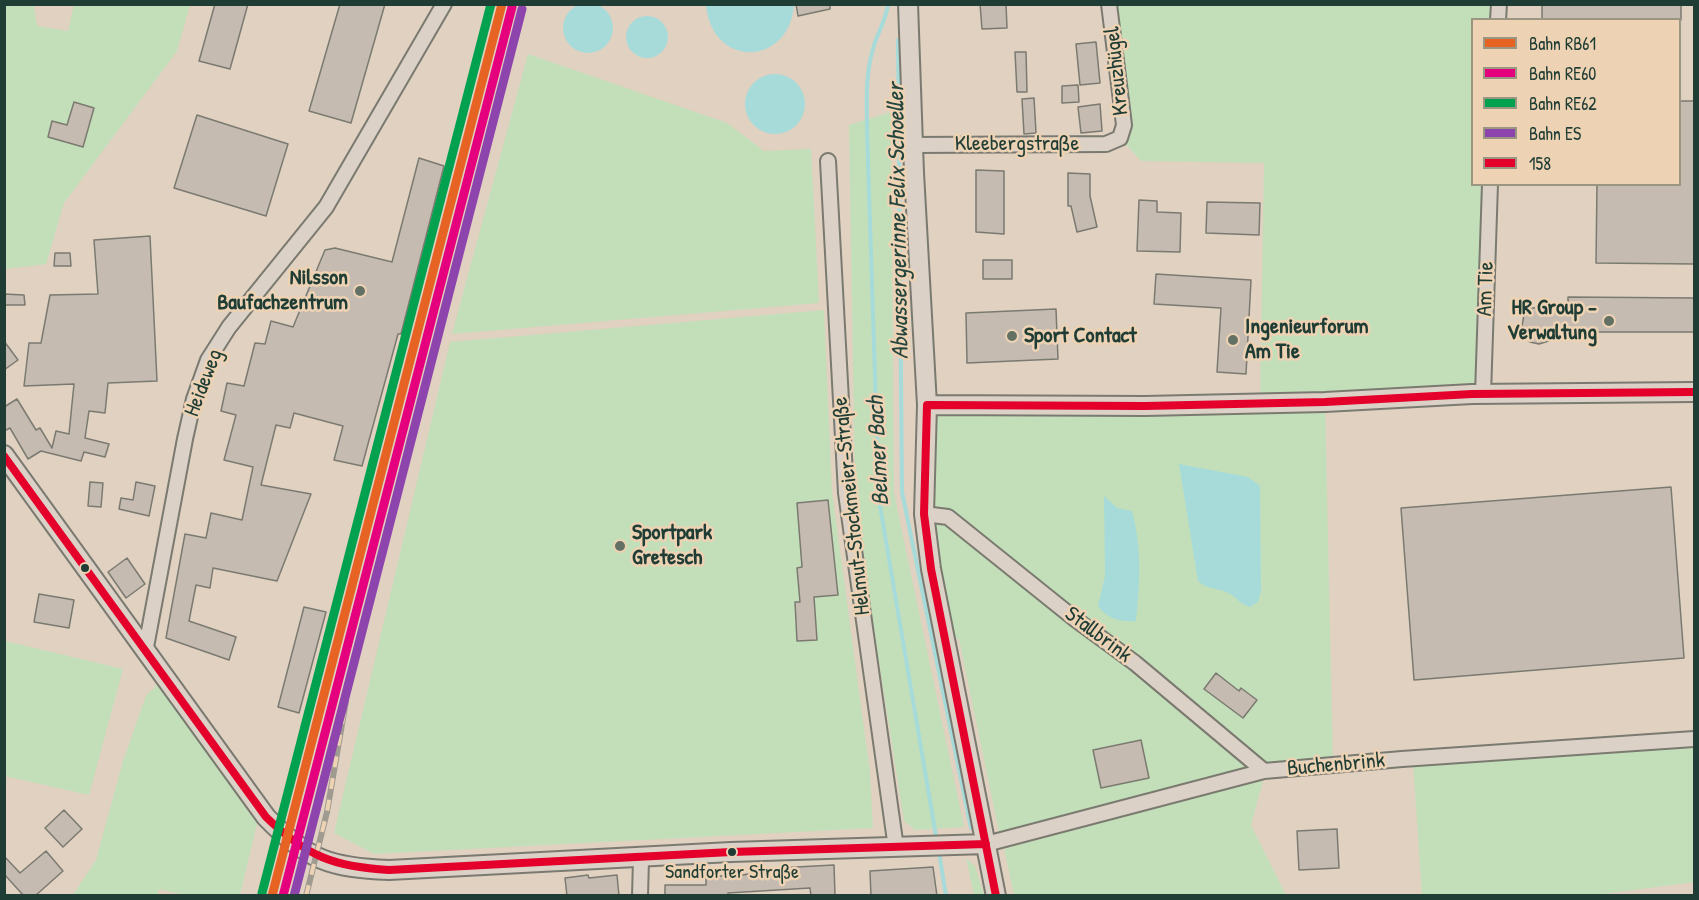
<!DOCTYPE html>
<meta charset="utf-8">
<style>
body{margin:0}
#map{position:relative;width:1699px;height:900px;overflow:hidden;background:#e0d1c1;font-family:"Patrick Hand",sans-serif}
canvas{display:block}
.frame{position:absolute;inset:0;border:6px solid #1f3d34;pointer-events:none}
.legend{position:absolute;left:1471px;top:18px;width:210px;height:168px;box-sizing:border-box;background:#edd2b4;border:2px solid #9b9681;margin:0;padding:8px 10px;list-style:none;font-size:18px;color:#1f3d34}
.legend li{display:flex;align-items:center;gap:12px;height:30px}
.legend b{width:30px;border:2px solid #9b9681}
</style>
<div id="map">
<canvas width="1699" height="900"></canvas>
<div class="frame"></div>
<ul class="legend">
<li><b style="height:8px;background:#e76323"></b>Bahn RB61</li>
<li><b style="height:8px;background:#e5007d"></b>Bahn RE60</li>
<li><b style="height:8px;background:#02a150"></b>Bahn RE62</li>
<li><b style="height:8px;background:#8e44ad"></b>Bahn ES</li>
<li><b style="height:8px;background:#e4002b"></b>158</li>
</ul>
</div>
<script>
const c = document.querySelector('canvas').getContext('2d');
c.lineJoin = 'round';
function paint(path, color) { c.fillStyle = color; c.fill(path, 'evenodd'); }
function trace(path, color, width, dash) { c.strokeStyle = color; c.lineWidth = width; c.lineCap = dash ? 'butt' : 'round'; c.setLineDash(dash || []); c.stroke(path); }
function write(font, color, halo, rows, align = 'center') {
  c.font = font + ' "Patrick Hand",sans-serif'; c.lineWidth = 5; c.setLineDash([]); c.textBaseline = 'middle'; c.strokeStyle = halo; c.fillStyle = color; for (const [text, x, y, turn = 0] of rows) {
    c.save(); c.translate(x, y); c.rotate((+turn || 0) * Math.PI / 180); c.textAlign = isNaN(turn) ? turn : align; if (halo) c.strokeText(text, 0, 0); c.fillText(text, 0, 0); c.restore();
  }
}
paint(new Path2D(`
 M 5,5 L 34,5 L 37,26 L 68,31 L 74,5 L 190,5 L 177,51 L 64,203 L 46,264 L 5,269 Z
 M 1109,5 L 1500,5 L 1499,19 L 1472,20 L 1472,184 L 1491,185 L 1483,394 L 1325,402 L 1333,766 L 1264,771 L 999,832 L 959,639 L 945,640 L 931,569 L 927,405 L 1260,403 L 1264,163 L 1141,161 L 1120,138 Z
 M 528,54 L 727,123 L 764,151 L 811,149 L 819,303 L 452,334 Z
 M 891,112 L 894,493 L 964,827 L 915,830 L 904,821 L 862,553 L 855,486 L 849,125 Z
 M 824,310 L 832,492 L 870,772 L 873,828 L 374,854 L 334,833 L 450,342 Z
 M 5,641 L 123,669 L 89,795 L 5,776 Z
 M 158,684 L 257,824 L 240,895 L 184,895 L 159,889 L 157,895 L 73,895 L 96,860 L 123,761 L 146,696 Z
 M 1694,744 L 1694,882 L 1588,896 L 1422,895 L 1413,763 Z
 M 1264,777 L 1251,825 L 1286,895 L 1014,895 L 1004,849 Z
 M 966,858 L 975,866 L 984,895 L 974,895 Z`), '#c3dfb9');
paint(new Path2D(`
 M563 28a25 25 0 1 1 50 0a25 25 0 1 1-50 0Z
 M 706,5 L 794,5 C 789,67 712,69 706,5 Z
 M626 37a21 21 0 1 1 42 0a21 21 0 1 1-42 0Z
 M745 104a30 30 0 1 1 60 0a30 30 0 1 1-60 0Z
 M 1179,464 L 1248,477 L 1260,486 L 1261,591 L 1258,602 L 1250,607 C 1238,603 1239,599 1230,594 C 1218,587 1207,590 1198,581 Z
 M 1104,496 L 1117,508 L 1132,511 C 1142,548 1140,583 1136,621 C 1121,622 1107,619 1098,606 L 1105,576 Z`), '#a6dbda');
trace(new Path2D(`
 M 888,4 C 886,21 877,33 873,49 C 865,75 867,104 867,130 L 879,500 L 937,842
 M 898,40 L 902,492 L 971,828
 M 939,852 L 946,896`), '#a6dbda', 4);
const building = new Path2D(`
 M 215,4 L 248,4 L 230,69 L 199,61 Z
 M 340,4 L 385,4 L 351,123 L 309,111 Z
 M 796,4 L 830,4 L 830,9 L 798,16 Z
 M 980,4 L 1006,4 L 1007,28 L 982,29 Z
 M 1542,4 L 1681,4 L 1681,20 L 1542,20 Z
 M 1096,42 L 1100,83 L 1080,85 L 1076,44 Z
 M 1015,52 L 1026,52 L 1027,92 L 1017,92 Z
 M 1078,85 L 1079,102 L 1062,103 L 1062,86 Z
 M 1034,98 L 1036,133 L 1024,134 L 1022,99 Z
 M 1680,101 L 1695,101 L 1695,264 L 1596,263 L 1597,184 L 1680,184 Z
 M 74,102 L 94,108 L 83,147 L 48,137 L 52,121 L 67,125 Z
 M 1100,104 L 1102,131 L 1081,133 L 1078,107 Z
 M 197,115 L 288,144 L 266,216 L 174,188 Z
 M 419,158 L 444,166 L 401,334 L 398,334 L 362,466 L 334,460 L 343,426 L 294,413 L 290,428 L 276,425 L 261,485 L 311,494 L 277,581 L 213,568 L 210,588 L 196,585 L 189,621 L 236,637 L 229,660 L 166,638 L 185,534 L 206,538 L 211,513 L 242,520 L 253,467 L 224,460 L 236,415 L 221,411 L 227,383 L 244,386 L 255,343 L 265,344 L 271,321 L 293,327 L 325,250 L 335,248 L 392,262 Z
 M 976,170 L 1004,171 L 1004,234 L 976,232 Z
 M 1068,173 L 1090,174 L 1090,196 L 1097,227 L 1077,232 L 1071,206 L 1068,206 Z
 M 1139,200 L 1157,201 L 1157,212 L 1181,213 L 1180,252 L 1137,251 Z
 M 1207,202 L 1260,203 L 1259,235 L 1206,233 Z
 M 150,236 L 157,381 L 108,383 L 105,413 L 89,411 L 85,438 L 109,444 L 105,457 L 84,452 L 81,461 L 41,451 L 28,459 L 10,428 L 4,431 L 4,407 L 17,399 L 36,430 L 40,428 L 52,448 L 56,431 L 69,434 L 74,384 L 24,386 L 29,343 L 41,343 L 50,295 L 98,294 L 94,240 Z
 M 55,253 L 70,253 L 71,266 L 54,266 Z
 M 983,260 L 1012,260 L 1012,279 L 983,279 Z
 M 1156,274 L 1251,280 L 1246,374 L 1217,372 L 1221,308 L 1154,304 Z
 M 4,294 L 24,295 L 25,305 L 4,305 Z
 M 1568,297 L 1695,298 L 1695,332 L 1560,332 L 1555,339 L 1539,344 L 1530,342 L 1524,336 L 1522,326 L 1524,315 L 1531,308 L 1568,307 Z
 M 1056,309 L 1058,359 L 967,363 L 966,313 Z
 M 4,341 L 18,360 L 4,370 Z
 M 90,482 L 103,483 L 101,507 L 88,506 Z
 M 136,482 L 155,486 L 149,516 L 119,509 L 121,498 L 133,500 Z
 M 1671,487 L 1684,658 L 1414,680 L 1401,508 Z
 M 828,500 L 838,595 L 814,597 L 817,640 L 797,641 L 795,602 L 800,602 L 797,568 L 802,567 L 797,503 Z
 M 127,558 L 145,584 L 126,598 L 108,572 Z
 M 39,594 L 74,600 L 69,628 L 34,622 Z
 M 304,607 L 326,612 L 299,713 L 278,707 Z
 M 1216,673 L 1239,691 L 1241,688 L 1257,700 L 1243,718 L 1204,689 Z
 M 1141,740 L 1149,778 L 1101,788 L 1093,750 Z
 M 64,810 L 82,829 L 63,847 L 45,828 Z
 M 1337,829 L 1339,868 L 1299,870 L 1297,831 Z
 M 46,851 L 63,871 L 35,896 L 24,896 L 4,874 L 4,856 L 20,873 Z
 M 834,865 L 835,896 L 811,896 L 810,888 L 728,893 L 728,896 L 665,896 L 665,885 L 706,885 L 706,876 L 737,876 L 759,872 L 759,869 Z
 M 933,867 L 937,896 L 871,896 L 870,871 Z
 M 588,875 L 589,878 L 617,875 L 619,896 L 567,896 L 565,878 Z`);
paint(building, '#c5bbb1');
trace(building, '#7b7a71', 1.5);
const street = new Path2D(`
 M 1498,20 L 1499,4
 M 914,145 L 1106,144 L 1120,138 L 1124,125 L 1109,4
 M 828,161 L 846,493 L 896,848
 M 1483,394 L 1490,184
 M 924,514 L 948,517 L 1075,619 L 1135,663 L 1264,771
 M 146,647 L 185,439 L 194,399 L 208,360 L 229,327 L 326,207 L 444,4
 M 986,844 L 1264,771 L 1402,759 L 1694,739
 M 640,896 L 641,859`);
const secondary = new Path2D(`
 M 908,4 L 914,173 L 927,405 L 924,514 L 931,569 L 996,896
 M 927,405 L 1145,406 L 1325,402 L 1472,394 L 1694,392
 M 4,455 L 266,817 C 307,860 331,868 389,870 L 731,852 L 986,844`);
trace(street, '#7b7a71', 18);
trace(secondary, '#7b7a71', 22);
trace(street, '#dbd1c6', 14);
trace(secondary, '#dbd1c6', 18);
const rail = new Path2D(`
 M 306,896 L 327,812 L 346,701`);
trace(rail, '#9f9b91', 6);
trace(rail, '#edd2b4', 4, [11]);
trace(new Path2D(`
 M 4,456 L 266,817 C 306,856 334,867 389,870 L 731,852 L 986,844
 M 996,896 L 931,569 L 924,514 L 927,405 L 1145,406 L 1325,402 L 1472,394 L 1694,392`), '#e4002b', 8);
trace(new Path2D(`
 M 272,896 L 502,4`), '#e76323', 9);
trace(new Path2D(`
 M 283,896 L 512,7`), '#e5007d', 9);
trace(new Path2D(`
 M 262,893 L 491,4`), '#02a150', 9);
trace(new Path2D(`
 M 294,896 L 522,9`), '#8e44ad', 9);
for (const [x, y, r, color] of [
 [360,291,6,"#637165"],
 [1609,321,6,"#637165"],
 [1012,336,6,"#637165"],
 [1233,340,6,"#637165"],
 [620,546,6,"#637165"],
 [85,568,5,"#1f3d34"],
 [732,852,5,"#1f3d34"]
]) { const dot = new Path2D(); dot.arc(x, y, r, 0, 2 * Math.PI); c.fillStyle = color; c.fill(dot); trace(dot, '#edd2b4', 2); }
write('20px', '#1f3d34', '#edd2b4', [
 ["Sandforter Straße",732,873]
]);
write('22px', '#1f3d34', '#edd2b4', [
 ["Kreuzhügel",1117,71,-96],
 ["Kleebergstraße",1017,144],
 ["Am Tie",1486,289,-88],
 ["Heideweg",204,383,-69],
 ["Helmut-Stockmeier-Straße",852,506,-96],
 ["Stallbrink",1098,635,37],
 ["Buchenbrink",1336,765,-5]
]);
write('bold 22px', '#1f3d34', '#edd2b4', [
 ["Nilsson",348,278,"right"],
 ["Baufachzentrum",348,303,"right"],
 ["HR Group -",1597,308,"right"],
 ["Verwaltung",1597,333,"right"],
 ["Ingenieurforum",1245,327],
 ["Am Tie",1245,352],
 ["Sport Contact",1024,336],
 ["Sportpark",632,533],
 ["Gretesch",632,558]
], 'left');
write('italic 24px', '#24453d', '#edd2b4', [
 ["Abwassergerinne Felix Schoeller",899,221,-91],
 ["Belmer Bach",879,451,-93]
]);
</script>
